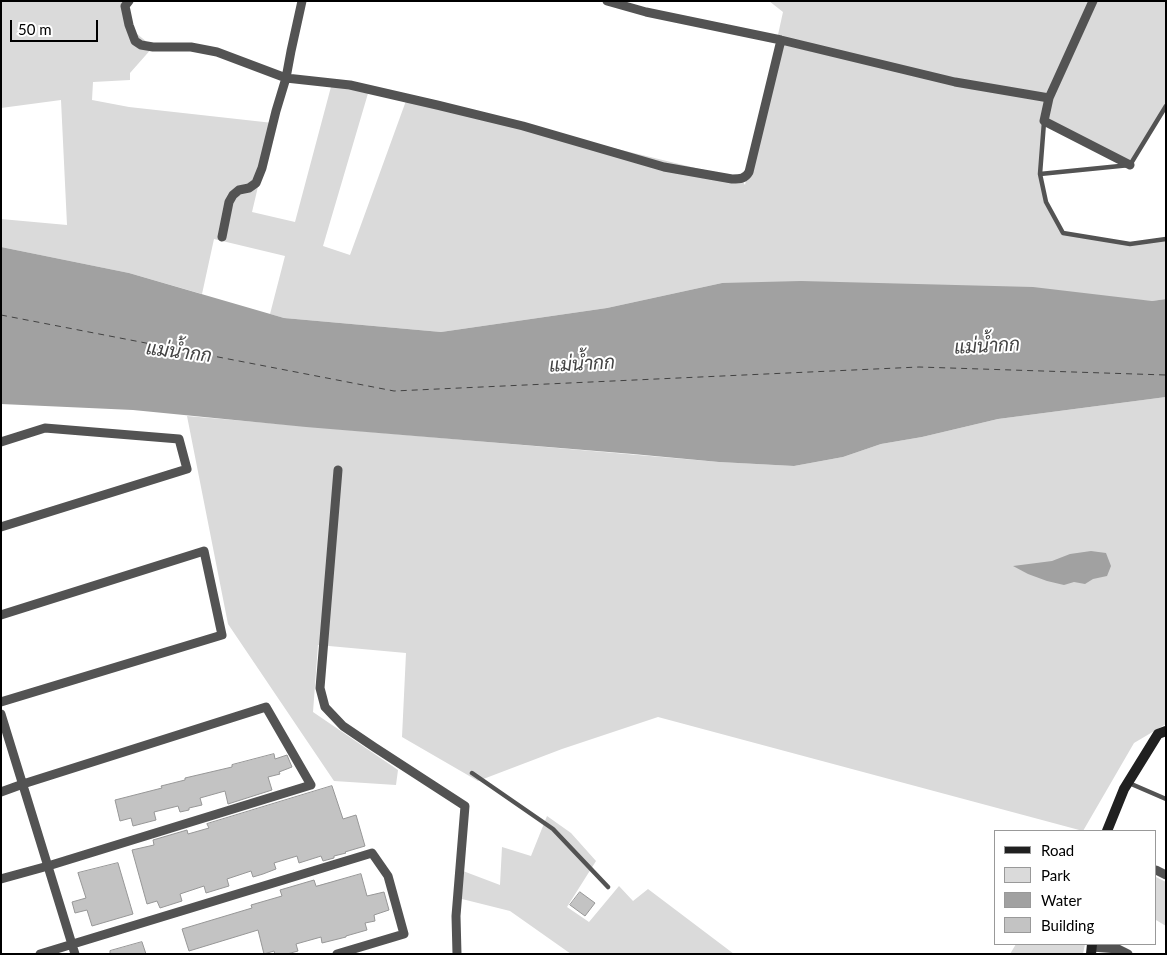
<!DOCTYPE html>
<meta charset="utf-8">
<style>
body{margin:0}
#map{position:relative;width:1167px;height:955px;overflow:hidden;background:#fff;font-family:Lato,sans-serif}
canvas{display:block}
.frame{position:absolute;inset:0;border:2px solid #000;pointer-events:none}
.legend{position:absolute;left:994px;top:830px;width:162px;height:115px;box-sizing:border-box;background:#fff;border:1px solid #999;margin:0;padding:6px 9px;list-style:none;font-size:15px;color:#000}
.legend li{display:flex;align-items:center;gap:10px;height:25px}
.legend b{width:25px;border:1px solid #999}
.scale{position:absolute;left:10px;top:20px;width:88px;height:22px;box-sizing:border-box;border:2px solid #000;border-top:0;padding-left:6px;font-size:15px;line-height:18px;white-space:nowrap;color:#000;-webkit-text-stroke:4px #fff;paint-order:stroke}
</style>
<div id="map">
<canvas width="1167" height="955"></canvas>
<div class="frame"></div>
<ul class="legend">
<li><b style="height:6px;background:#202020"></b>Road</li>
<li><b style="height:14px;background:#dadada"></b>Park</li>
<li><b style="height:14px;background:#a1a1a1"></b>Water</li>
<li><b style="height:14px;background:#c3c3c3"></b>Building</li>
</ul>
<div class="scale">50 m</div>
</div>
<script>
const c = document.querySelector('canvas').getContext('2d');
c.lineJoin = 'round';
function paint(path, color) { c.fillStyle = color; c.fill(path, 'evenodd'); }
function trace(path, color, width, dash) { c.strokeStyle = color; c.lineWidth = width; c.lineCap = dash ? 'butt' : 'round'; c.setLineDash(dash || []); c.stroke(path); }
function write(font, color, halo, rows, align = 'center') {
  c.font = font + ' Lato,Sarabun,sans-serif'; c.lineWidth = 4; c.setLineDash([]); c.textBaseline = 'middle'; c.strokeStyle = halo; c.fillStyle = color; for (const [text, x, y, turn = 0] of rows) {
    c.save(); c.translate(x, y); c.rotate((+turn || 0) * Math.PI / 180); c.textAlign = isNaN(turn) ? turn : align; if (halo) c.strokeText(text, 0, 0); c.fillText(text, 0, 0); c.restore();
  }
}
paint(new Path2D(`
 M 1,1 L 123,1 L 131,29 L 153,47 L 130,73 L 130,80 L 93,82 L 92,100 L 129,107 L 273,123 L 252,212 L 295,222 L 332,83 L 369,90 L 323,246 L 350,255 L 407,98 L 741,179 L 745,185 L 783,12 L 769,1 L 1166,1 L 1166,107 L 1130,165 L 1044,121 L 1040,174 L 1046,202 L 1063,233 L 1130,244 L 1166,239 L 1166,299 L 1152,301 L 722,283 L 607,308 L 441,332 L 284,318 L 270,314 L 285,256 L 214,239 L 202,294 L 129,273 L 1,247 L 1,219 L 67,225 L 61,100 L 1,108 Z
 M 1166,397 L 1166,724 L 1134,743 L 1083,831 L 658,717 L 562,749 L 478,781 L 402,737 L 406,653 L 318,645 L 313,712 L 398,770 L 396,785 L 334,781 L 228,624 L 187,416 L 719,462 L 794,466 L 843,457 L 881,444 L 922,437 L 998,419 Z
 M 547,816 L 571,833 L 596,861 L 567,907 L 589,922 L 619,886 L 633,901 L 648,889 L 734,954 L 571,954 L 510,911 L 458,898 L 463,871 L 500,885 L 502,847 L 531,856 Z
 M 1156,877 L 1166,882 L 1166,926 L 1156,920 Z
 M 1016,944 L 1085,944 L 1083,954 L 1010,954 Z`), '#dadada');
paint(new Path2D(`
 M 1,247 L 129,273 L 284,318 L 441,332 L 607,308 L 722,283 L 801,281 L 1033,287 L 1152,301 L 1166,299 L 1166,397 L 998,419 L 922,437 L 881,444 L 843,457 L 794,466 L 719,462 L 633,454 L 306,427 L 133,410 L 1,404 Z
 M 1091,551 L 1106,553 L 1111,566 L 1107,576 L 1093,579 L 1085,584 L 1074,582 L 1064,585 L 1047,581 L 1028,574 L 1013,566 L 1052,561 L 1070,554 Z`), '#a1a1a1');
trace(new Path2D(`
 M 1,315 L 394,391 L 919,367 L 1166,375`), '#424242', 1, [6, 5]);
const building = new Path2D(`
 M 274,754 L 275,759 L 287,755 L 292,767 L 279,772 L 280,774 L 268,777 L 272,790 L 228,804 L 225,791 L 200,798 L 202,805 L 189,808 L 189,810 L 180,812 L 178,806 L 154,812 L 156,820 L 133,826 L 131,818 L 120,821 L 115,800 L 162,788 L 161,786 L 185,780 L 185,778 L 232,767 L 232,765 Z
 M 332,786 L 343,819 L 356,815 L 365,846 L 345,852 L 346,853 L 334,856 L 334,858 L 323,861 L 321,856 L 299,863 L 297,856 L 274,863 L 276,869 L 263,874 L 253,877 L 251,871 L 227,879 L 229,886 L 219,889 L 206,893 L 204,886 L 180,894 L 182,901 L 160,908 L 157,901 L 147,904 L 132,850 L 154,845 L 153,840 L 187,830 L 188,834 L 209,828 L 207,824 Z
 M 118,863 L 133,914 L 92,926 L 87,910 L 75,913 L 72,902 L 86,898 L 78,873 Z
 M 361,874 L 367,896 L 384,892 L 389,910 L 374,915 L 375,921 L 365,923 L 367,930 L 346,936 L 346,937 L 322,943 L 321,937 L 296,944 L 298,951 L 287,954 L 275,954 L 274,951 L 264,954 L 258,930 L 189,951 L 182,929 L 252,908 L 251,905 L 282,896 L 280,890 L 314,880 L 316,886 Z
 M 580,892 L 595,903 L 585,916 L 570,905 Z
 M 142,942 L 146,954 L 110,954 L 110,951 Z`);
paint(building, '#c3c3c3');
trace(building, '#979797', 1);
trace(new Path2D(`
 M 1044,122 L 1040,174 L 1046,202 L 1063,233 L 1130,244 L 1166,239
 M 1040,174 L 1130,165 L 1166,106
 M 472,773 L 553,829 L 608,887
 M 1129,783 L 1166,799`), '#535353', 4.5);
trace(new Path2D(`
 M 129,1 L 125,6 L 129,25 L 135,41 L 141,45 L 153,47 L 191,47 L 217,52 L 286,78 L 350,85 L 437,105 L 523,126 L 664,167 L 732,179 C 740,179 745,179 749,172 L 781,40
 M 607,1 L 646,12 L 781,40 L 955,82 L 1049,98
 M 1093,1 L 1049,98 L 1044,121 L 1130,165
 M 222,237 L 229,202 L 233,195 L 239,190 L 249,188 L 256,183 L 262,168 L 276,111 L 286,78 L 291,51 L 302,1
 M 1,442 L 45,428 L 179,439 L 187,469 L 1,527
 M 338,470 L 320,688 L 325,707 L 343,726 L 374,747 L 465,806 L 456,916 L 457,954
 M 1,615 L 204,551 L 222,635 L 1,702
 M 1,714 L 75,954
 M 1,792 L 23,784 L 266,707 L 311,785 L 48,866 L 1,879
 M 1156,870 L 1166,875
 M 1092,947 L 1118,949 L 1128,954
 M 40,954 L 372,853 L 388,876 L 404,934 L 337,954`), '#535353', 9);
trace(new Path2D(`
 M 1107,831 L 1124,789 L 1158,734 L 1166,731
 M 1091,954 L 1092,944`), '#202020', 10);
write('italic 19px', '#424242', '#fff', [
 ["แม่น้ำกก",987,346,-3],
 ["แม่น้ำกก",179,352,7],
 ["แม่น้ำกก",582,364,-3]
]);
</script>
